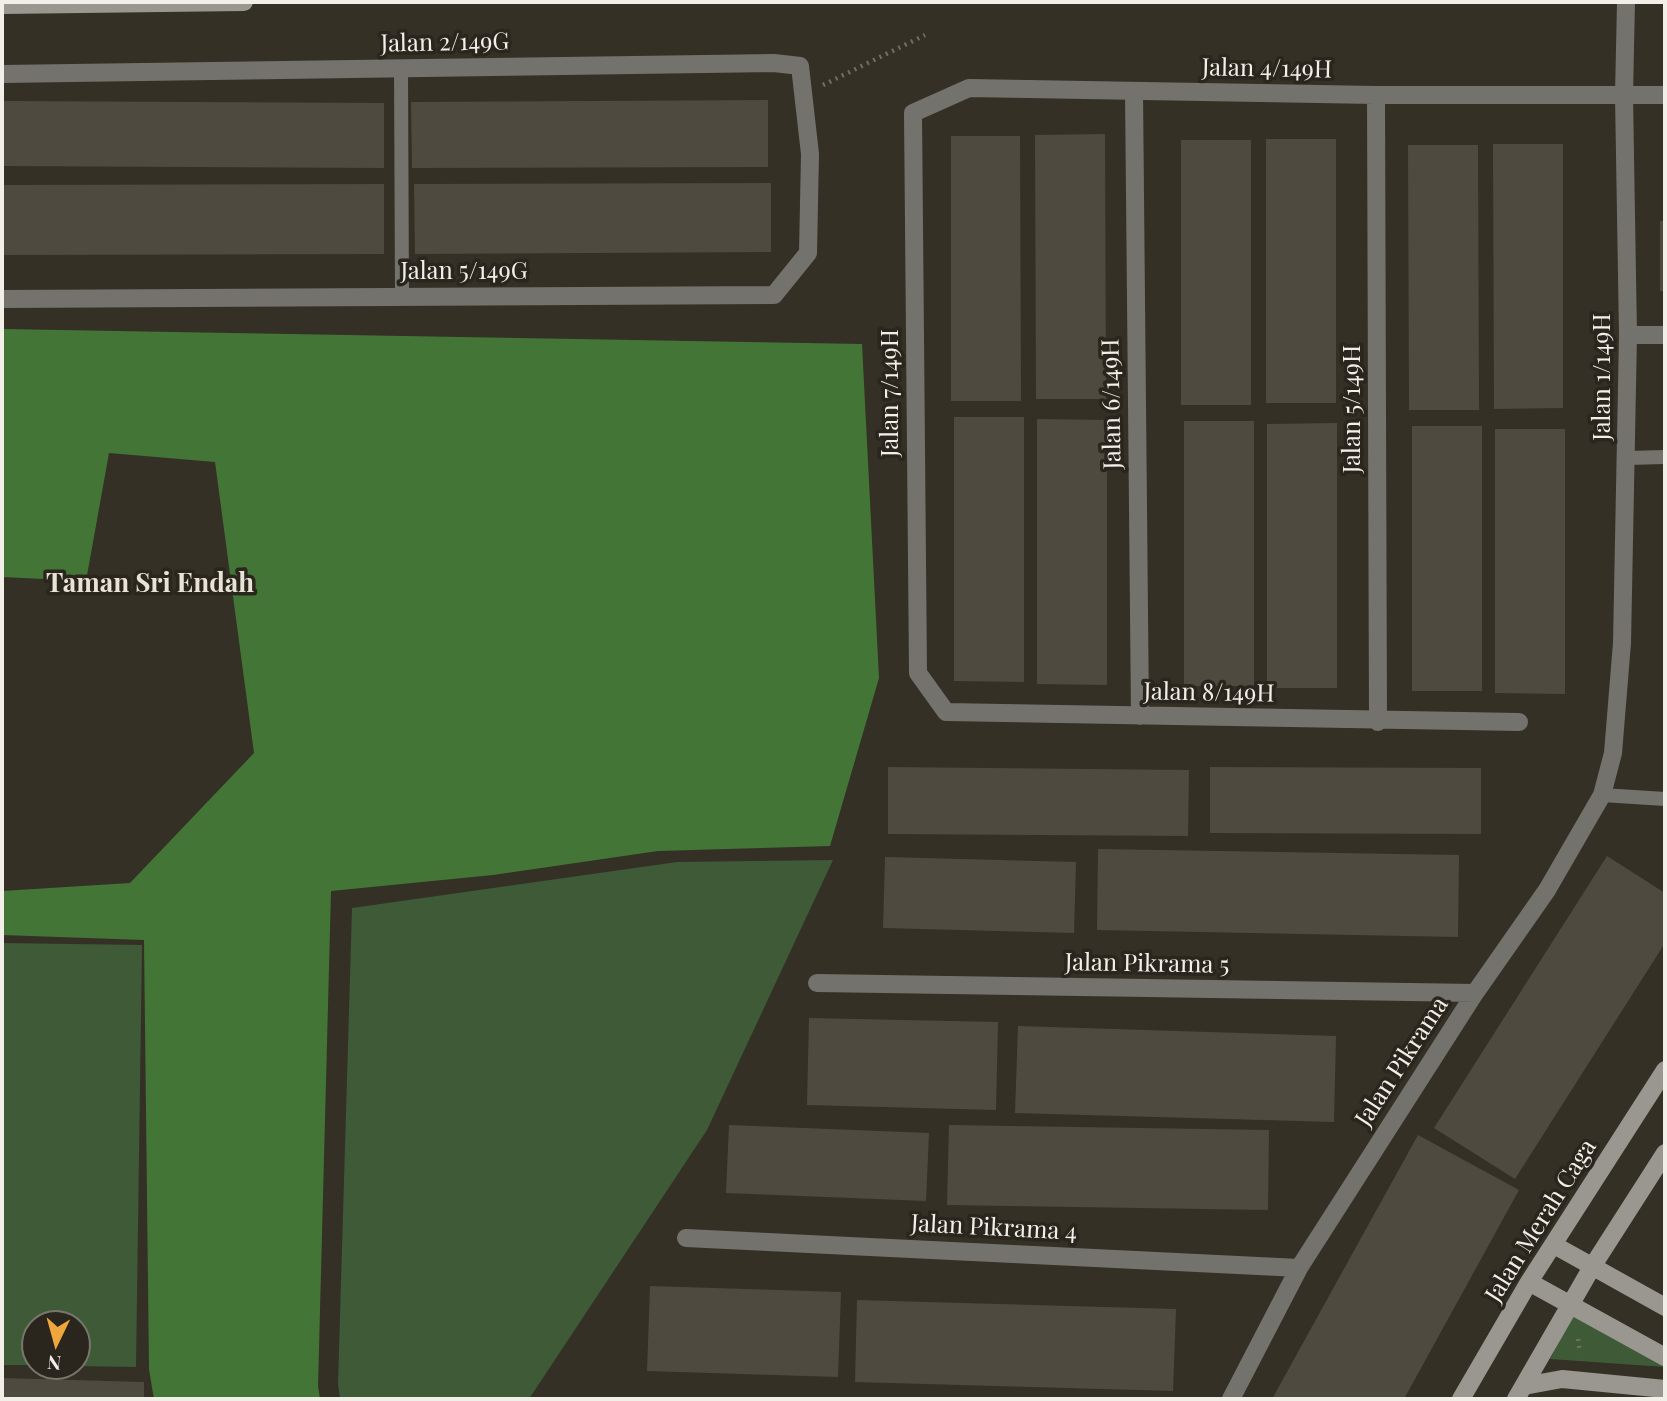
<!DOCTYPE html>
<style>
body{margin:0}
#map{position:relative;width:1667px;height:1401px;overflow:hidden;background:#343026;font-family:"Playfair Display",serif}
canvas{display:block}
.frame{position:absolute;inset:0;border:4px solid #f2efe9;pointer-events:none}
.north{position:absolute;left:21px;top:1310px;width:70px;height:70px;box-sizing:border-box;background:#2a261d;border:2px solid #7a766f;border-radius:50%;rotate:185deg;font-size:19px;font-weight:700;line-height:28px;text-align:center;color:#f2efe9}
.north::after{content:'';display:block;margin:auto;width:24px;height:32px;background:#efa73d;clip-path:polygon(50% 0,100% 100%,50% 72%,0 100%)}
</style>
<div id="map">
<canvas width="1667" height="1401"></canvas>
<div class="frame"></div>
<div class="north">N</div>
</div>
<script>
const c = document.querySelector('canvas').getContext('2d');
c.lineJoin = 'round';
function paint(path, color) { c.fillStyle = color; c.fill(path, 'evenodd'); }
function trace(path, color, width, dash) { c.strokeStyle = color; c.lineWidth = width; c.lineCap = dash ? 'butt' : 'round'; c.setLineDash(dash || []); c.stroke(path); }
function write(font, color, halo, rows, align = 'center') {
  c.font = font + ' "Playfair Display",serif'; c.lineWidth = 7; c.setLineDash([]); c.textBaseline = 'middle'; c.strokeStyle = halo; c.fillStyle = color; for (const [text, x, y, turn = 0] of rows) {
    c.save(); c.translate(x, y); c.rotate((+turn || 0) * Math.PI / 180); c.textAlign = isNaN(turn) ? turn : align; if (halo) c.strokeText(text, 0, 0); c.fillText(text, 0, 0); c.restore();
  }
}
paint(new Path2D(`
 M 833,860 L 707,1130 L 529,1399 L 340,1399 L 338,1384 L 352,908 L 677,862 Z
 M 2,943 L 142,945 L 136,1367 L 77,1366 L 77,1324 L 35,1324 L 35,1365 L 2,1365 Z
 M 1574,1312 L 1665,1365 L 1665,1367 L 1550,1359 Z`), '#3e5a37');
paint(new Path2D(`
 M 2,329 L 862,344 L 879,678 L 830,846 L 658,851 L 493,875 L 331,891 L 318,1386 L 320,1399 L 154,1399 L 149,1369 L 144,940 L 2,935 L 2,891 L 130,883 L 254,753 L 215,462 L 109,453 L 86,581 L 2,577 Z`), '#437636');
paint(new Path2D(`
 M 768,100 L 768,167 L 412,168 L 411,102 Z
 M 2,101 L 384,103 L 384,168 L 2,166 Z
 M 1105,134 L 1106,399 L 1036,399 L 1035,135 Z
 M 951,136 L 1020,136 L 1021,401 L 951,401 Z
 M 1266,139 L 1336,139 L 1336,403 L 1266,403 Z
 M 1181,140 L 1251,140 L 1251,405 L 1181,405 Z
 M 1493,144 L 1563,144 L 1563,408 L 1494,409 Z
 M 1408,145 L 1478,145 L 1479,410 L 1409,410 Z
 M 771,183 L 771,252 L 415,254 L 414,184 Z
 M 384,184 L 384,254 L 2,255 L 2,185 Z
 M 1660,221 L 1665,221 L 1665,291 L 1660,291 Z
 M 954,417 L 1024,417 L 1024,682 L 954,681 Z
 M 1037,419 L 1107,420 L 1107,685 L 1037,684 Z
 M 1184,421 L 1254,421 L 1254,686 L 1184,686 Z
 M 1337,423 L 1337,688 L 1267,688 L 1267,424 Z
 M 1412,426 L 1482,426 L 1482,691 L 1412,691 Z
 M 1495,429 L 1565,429 L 1565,694 L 1495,693 Z
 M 888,767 L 1189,770 L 1188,836 L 888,834 Z
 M 1210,767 L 1481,768 L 1481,834 L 1210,833 Z
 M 1098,849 L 1459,855 L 1458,937 L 1097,930 Z
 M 1607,856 L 1665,893 L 1665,943 L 1515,1179 L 1434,1128 Z
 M 885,857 L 1076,862 L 1074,933 L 883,928 Z
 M 809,1018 L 998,1022 L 996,1110 L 807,1105 Z
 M 1018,1026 L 1336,1036 L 1334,1122 L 1015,1113 Z
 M 729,1125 L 929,1133 L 926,1201 L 726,1193 Z
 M 949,1125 L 1269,1130 L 1268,1210 L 947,1205 Z
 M 1418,1135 L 1519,1190 L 1404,1399 L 1272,1399 Z
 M 650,1286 L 841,1292 L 838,1377 L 647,1371 Z
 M 857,1300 L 1176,1309 L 1173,1391 L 855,1382 Z
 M 2,1378 L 144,1382 L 144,1399 L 2,1399 Z`), '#4f4a40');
trace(new Path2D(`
 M 823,85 L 925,35
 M 1578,1339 L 1580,1353`), '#726e65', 4.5, [2, 5]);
trace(new Path2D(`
 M 401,68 L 402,297
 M 1627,458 L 1665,457
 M 1602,795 L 1665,799`), '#74726d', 14);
trace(new Path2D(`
 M 2,74 L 774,63 L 800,66 L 810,154 L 808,253 L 774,295 L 2,299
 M 1134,91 L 1140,716
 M 1376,95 L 1378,722
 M 1628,335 L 1665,335
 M 1519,722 L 946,712 L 918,673 L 913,113 L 969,88 L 1376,95 L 1665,95
 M 817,983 L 1475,993
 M 686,1238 L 1299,1268
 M 1231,1399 L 1299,1268 L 1475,993 L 1547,890 L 1602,795 L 1613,753 L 1622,643 L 1628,335 L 1624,95 L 1626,2`), '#74726d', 18);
trace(new Path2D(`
 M 2,5 L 244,2
 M 1554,1245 L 1665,1307
 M 1529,1282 L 1665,1357
 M 1524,1386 L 1562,1379 L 1665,1389
 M 1461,1399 L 1529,1282 L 1665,1070
 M 1516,1399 L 1592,1267 L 1665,1153`), '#9a9790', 18);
write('24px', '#f2efe9', '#2a261d', [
 ["Jalan 2/149G",445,43,-1],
 ["Jalan 4/149H",1267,69,1],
 ["Jalan 5/149G",464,272],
 ["Jalan 1/149H",1603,377,-90],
 ["Jalan 7/149H",891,393,-90],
 ["Jalan 6/149H",1112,404,-91],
 ["Jalan 5/149H",1353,409,-90],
 ["Jalan 8/149H",1209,693,1],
 ["Jalan Pikrama 5",1147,964,1],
 ["Jalan Pikrama",1402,1062,-57],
 ["Jalan Merah Caga",1541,1221,-58],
 ["Jalan Pikrama 4",994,1228,3]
]);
write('bold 26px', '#e9e3d7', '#2a261d', [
 ["Taman Sri Endah",150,584]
]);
</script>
